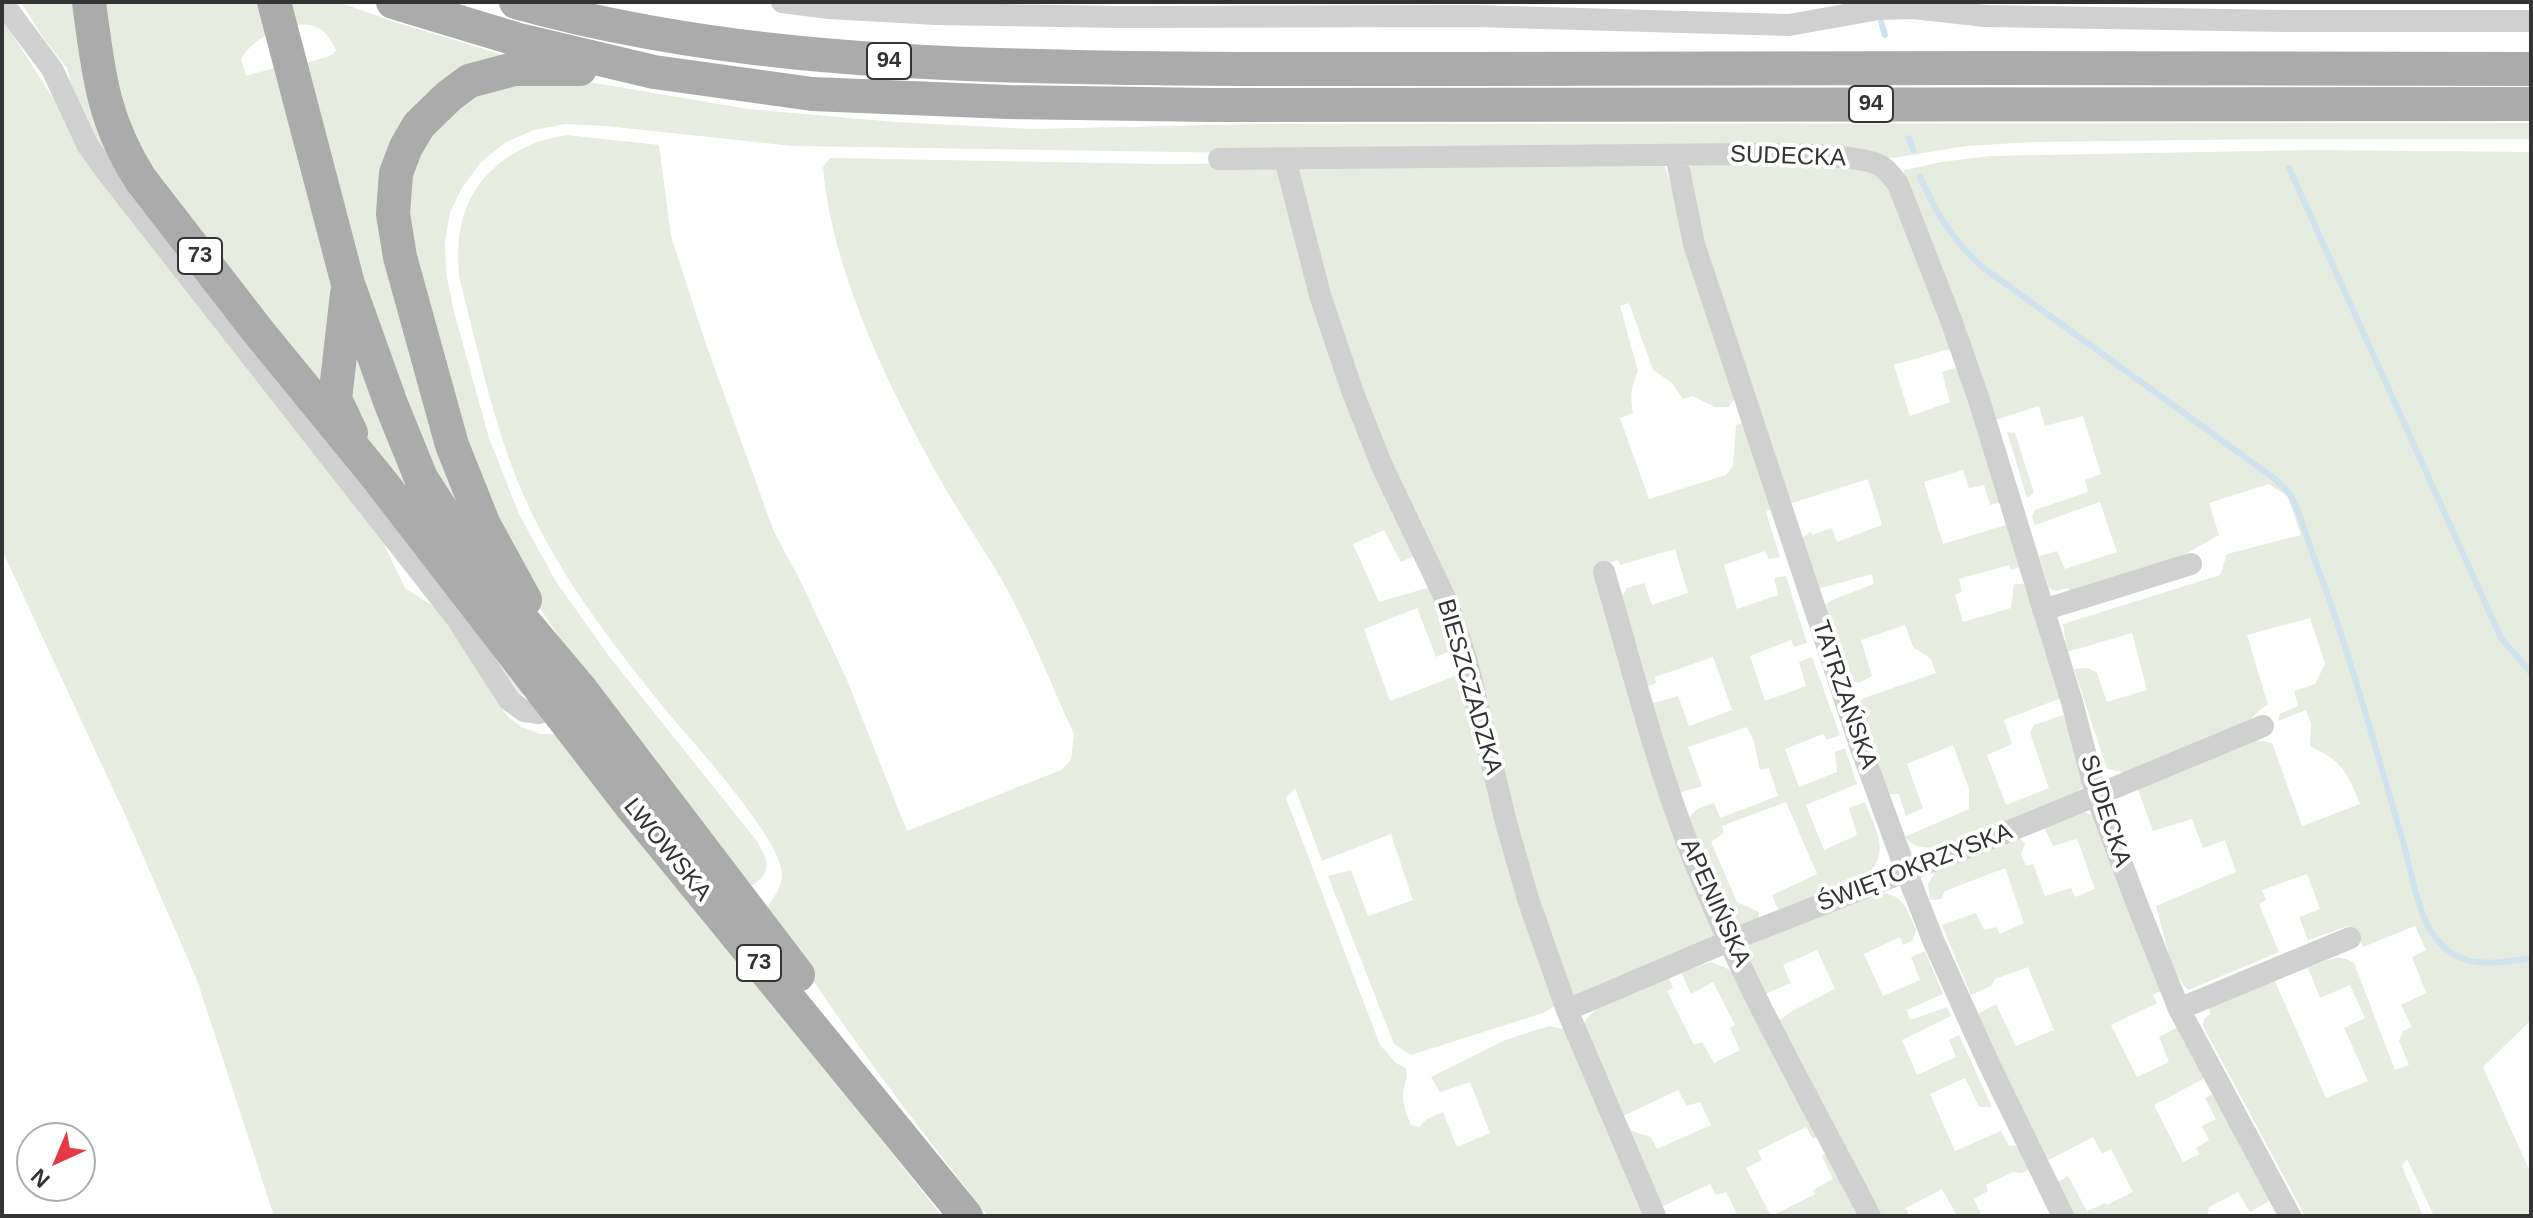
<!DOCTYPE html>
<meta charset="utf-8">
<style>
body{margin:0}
#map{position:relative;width:2533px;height:1218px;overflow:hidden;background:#fff;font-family:Arial,sans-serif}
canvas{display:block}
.frame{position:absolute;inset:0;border:4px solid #333;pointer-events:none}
.north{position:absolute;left:16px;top:1122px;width:80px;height:80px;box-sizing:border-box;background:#fff;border:2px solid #adadad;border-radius:50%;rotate:224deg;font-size:22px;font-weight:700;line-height:32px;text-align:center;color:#333}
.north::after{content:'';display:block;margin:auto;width:28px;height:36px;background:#e63946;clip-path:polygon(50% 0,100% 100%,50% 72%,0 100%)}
</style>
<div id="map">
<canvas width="2533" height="1218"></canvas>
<div class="frame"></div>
<div class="north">N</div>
</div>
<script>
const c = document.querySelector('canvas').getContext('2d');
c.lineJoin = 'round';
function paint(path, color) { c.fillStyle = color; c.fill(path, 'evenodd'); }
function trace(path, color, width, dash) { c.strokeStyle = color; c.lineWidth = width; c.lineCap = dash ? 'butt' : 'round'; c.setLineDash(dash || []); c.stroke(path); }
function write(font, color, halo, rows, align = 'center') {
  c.font = font + ' Arial,sans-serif'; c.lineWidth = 8; c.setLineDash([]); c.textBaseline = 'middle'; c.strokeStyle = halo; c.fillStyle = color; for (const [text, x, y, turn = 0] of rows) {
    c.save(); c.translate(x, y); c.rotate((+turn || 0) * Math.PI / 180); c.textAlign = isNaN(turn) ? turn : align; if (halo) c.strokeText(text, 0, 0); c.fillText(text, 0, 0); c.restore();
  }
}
paint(new Path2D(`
 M 21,2 L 80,2 L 99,122 L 527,693 L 521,695 L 516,692 L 110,168 L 78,109 L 67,68 L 44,39 Z
 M 101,2 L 338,2 L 395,22 L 513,58 L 499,60 L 384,184 L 498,580 L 399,405 L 304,64 L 332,55 L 336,50 C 332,43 327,33 320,29 C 296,15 254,36 241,59 L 246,76 L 274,68 L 331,282 L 336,309 L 326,398 L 130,143 Z
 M 2,18 L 75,133 L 382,540 L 405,588 L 436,608 L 464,640 L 493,696 L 508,717 L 522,727 L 540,734 L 554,734 L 566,743 L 942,1216 L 274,1216 L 197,980 L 127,819 L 2,550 Z
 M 583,81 L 748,109 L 895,122 L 1033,129 L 1257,124 L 2531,123 L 2531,139 L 2273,139 L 2033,142 L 1966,146 L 1893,158 L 1308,154 L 793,146 L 606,126 L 565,124 L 534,130 L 506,142 L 481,162 L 462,188 L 450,212 L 445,241 L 446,273 L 454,312 L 489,438 L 519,514 L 555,580 L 608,655 L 757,841 C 769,861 773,874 749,887 L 574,659 L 535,601 L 481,496 L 407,254 L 409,169 L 425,134 L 486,87 Z
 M 566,135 L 659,145 L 671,236 L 706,344 L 774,532 L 800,580 L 847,680 L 907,831 L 1061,770 L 1071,760 L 1074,734 C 1052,687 1033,637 1008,591 C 990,557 967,526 948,493 C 894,399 832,275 823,167 L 830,158 L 1159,164 L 1649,160 L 1665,167 L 1737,395 L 1729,407 L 1715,407 L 1692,396 L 1683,399 L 1672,383 L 1653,370 L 1629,303 L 1620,306 L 1638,371 C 1631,386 1630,397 1633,413 L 1620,418 L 1649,499 L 1726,475 L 1733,466 L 1736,425 L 1747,422 L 1768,486 L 1772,508 L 1766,512 L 1780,557 L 1769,559 L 1765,551 L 1724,565 L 1737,609 L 1778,595 L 1774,578 L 1786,576 L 1807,643 L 1794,647 L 1791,640 L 1750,656 L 1765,701 L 1806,686 L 1799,662 L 1812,657 L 1840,735 L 1827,740 L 1823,734 L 1785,749 L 1799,787 L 1837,772 L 1835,752 L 1845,748 L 1857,784 L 1806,805 L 1824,850 L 1857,835 L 1849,808 L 1865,802 C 1876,831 1893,854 1863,878 L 1782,912 L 1776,905 L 1772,895 L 1817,874 L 1786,802 L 1722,826 L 1724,833 L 1711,842 L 1737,902 L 1759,912 L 1758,923 L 1739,930 C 1722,918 1699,854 1690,832 L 1687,820 L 1697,809 L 1714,803 L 1720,818 L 1778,796 L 1769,768 L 1760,770 L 1754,742 L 1747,727 L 1688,747 L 1702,786 L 1682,792 L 1676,790 L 1658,737 L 1651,704 L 1678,696 L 1689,726 L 1732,710 L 1713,657 L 1655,677 L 1656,683 L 1646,687 L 1642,682 L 1621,617 L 1620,599 L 1627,588 L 1644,583 L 1652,605 L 1688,593 L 1675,549 L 1620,565 L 1618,560 L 1594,568 L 1627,670 L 1658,776 L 1681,844 L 1715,925 L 1715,934 L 1711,941 L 1582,998 L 1574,997 L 1567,990 L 1534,895 L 1511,817 L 1479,679 L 1461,621 L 1429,549 L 1401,562 L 1384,530 L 1353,544 L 1379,602 L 1434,586 L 1455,649 L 1436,657 L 1417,608 L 1364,629 L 1390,701 L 1463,673 C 1491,782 1514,896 1557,1001 L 1555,1006 L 1543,1013 L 1411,1055 L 1394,1044 L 1328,876 L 1351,870 L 1368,916 L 1413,900 L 1391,834 L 1322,861 L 1295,788 L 1286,798 L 1380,1045 L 1396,1063 L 1406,1068 C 1409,1079 1404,1083 1403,1093 C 1402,1105 1407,1115 1411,1125 L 1419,1127 L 1427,1119 L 1443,1112 L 1457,1147 L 1490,1133 L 1470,1082 L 1440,1092 L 1431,1077 L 1505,1040 L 1549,1026 L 1563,1029 L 1570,1035 L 1644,1216 L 988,1216 C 911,1118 835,1019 769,912 L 768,906 C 775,896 782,886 782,874 C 781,836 686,736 660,703 C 608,638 557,572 524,496 C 494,428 479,353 460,281 C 452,219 471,172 530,145 C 541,140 554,138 566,135 Z
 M 2312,150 L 2531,152 L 2531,1020 L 2483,1067 L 2531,1174 L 2531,1216 L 2434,1216 L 2407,1159 L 2402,1166 L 2423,1216 L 2305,1216 L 2203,1026 L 2204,1019 L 2210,1014 L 2209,1007 L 2275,981 L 2326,1098 L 2368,1081 L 2344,1028 L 2365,1018 L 2350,985 L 2320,998 L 2308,968 C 2324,962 2338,952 2354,963 L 2395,1070 L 2409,1065 L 2399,1041 L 2403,1031 L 2412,1027 L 2401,1005 L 2426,993 L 2412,957 L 2426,950 L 2415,926 L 2363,947 L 2355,931 L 2348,926 L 2308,940 L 2299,917 L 2320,909 L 2307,874 L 2262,890 L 2266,900 L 2259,904 L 2279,952 L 2188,990 C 2170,971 2163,930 2156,906 L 2236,872 L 2225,840 L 2203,848 L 2192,819 L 2153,831 L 2137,787 L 2254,740 L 2272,743 L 2302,826 L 2360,804 C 2347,772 2343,762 2310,746 L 2311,724 L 2306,710 L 2278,721 L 2280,714 L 2298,706 L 2294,691 L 2315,684 L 2325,664 L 2310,618 L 2247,635 L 2268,705 C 2258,709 2251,720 2242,728 L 2127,773 L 2107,769 L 2074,669 L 2088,668 L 2097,673 L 2107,702 L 2147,690 L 2132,633 L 2067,652 L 2063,624 L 2220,575 L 2227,554 L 2301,535 L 2288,497 L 2269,484 L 2209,503 L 2219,535 L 2166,565 L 2072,596 L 2068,588 L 2056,591 L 2049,588 L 2039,556 L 2057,551 L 2065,569 L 2117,552 L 2100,502 L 2035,525 L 2032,517 L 2035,510 L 2088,492 L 2085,480 L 2101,474 L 2083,416 L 2045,426 L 2039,406 L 1995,420 L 1904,180 L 1904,170 L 1942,162 L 1990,156 Z
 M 1812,161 L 1886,175 L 1956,347 L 1894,365 L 1910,416 L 1950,402 L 1942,372 L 1959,367 L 2000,502 L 1990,505 L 1984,485 L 1969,488 L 1963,470 L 1924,482 L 1943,544 L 2006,525 L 2019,567 L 2011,570 L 2009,565 L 1959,579 L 1962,592 L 1955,595 L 1963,622 L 2011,608 L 2014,584 L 2025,584 L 2061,698 L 2004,720 L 2012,744 L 1987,755 L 2006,805 L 2049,788 L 2030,733 L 2034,725 L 2066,714 L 2084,777 L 2082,787 L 2074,794 L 1947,845 C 1928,848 1919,851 1904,837 L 1969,809 L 1969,789 L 1953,745 L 1907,764 L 1923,808 L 1906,816 L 1899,794 L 1887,794 L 1856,704 L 1864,698 L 1936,673 L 1931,659 L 1913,647 L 1905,625 L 1861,640 L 1872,676 L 1859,683 L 1848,679 L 1823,606 L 1832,600 L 1874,584 L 1872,574 L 1817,589 L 1800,540 L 1811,531 L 1812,535 L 1832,528 L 1837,542 L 1882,525 L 1868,479 L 1789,504 L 1687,186 L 1688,171 L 1692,164 Z
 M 356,352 L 434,521 L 367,440 L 349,397 Z
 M 2007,432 L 2015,433 L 2034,493 L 2027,498 Z
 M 2084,812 L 2092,815 L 2098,825 L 2161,991 L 2153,995 L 2157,1003 L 2111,1025 L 2137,1077 L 2169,1062 L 2159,1037 L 2180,1026 L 2205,1078 L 2154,1105 L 2183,1162 L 2199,1154 L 2196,1148 L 2209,1140 L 2202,1126 L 2216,1119 L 2205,1098 L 2215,1093 L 2271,1200 L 2250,1212 L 2238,1192 L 2209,1207 L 2207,1216 L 2073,1216 L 2056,1183 L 2068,1176 L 2087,1211 L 2105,1203 L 2107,1205 L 2133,1192 L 2111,1149 L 2102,1154 L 2093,1137 L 2045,1162 L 1978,1014 L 1996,1004 L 2016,1046 L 2054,1030 L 2028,967 L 1995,979 L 1991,986 L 1971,995 L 1942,925 L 1976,913 L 1984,930 L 1996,927 L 2000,934 L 2024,923 L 2005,868 L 1945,891 L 1941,899 L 1930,900 L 1928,884 L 1936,870 L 2016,835 L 2025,843 L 2021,854 L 2026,866 L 2033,864 L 2045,896 L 2071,888 L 2075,897 L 2095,889 L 2077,839 L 2053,846 L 2043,825 Z
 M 1870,891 C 1902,893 1905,903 1916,930 L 1912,941 L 1903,945 L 1900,937 L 1864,954 L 1883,996 L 1920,980 L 1911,957 L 1925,951 L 1943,994 L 1907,1010 L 1910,1020 L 1947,1007 L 1951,1016 L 1902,1040 L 1917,1075 L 1956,1057 L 1949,1040 L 1959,1035 L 1992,1107 L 1979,1107 L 1965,1078 L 1930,1094 L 1955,1151 L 2001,1131 L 2009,1146 L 2018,1145 L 2029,1169 L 2022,1173 L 2013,1172 L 1986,1185 L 1988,1191 L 1974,1199 L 1982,1216 L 1957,1216 L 1942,1189 L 1906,1208 L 1909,1216 L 1880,1216 L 1779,1021 L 1792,1011 L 1835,989 L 1817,950 L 1783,965 L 1791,983 L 1765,994 C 1757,978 1740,959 1752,941 Z
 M 1711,962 L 1733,971 L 1818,1136 L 1813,1139 L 1806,1127 L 1758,1151 L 1762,1160 L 1746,1168 L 1771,1216 L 1738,1216 L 1726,1192 L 1716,1195 L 1710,1184 L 1659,1208 L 1626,1129 L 1651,1137 L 1657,1149 L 1711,1125 L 1700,1102 L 1687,1106 L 1678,1090 L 1621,1117 L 1584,1023 C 1597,1000 1643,987 1668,976 L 1673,988 L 1667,991 L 1694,1045 L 1702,1042 L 1714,1063 L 1740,1050 L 1730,1028 L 1735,1025 L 1713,982 L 1691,994 L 1681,972 Z
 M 1827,1152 L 1860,1216 L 1772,1216 L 1815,1194 L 1813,1190 L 1833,1179 L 1822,1156 Z`), '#e6ecdf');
trace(new Path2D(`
 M 1881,22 L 1885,35
 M 1909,138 L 1913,150
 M 2289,168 L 2501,638 L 2531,673
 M 1920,177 C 1938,215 1950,237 1981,266 L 2275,479 C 2279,483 2284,487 2288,492 C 2298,504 2308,543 2315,560 C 2350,653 2376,750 2404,845 C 2414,881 2419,933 2453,954 C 2475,968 2507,962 2531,958`), '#cfe2ee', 6);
trace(new Path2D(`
 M 2,2 L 52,69 L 88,146 L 106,171 L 457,619 L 509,700 L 524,711 L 539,713 L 555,708 L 565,702
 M 782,2 L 829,8 L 937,14 L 1120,17 L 1474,16 L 1789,25 L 1879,9 L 1913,8 L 1985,16 L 2285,21 L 2531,21
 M 1676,155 L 1694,244 L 1861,748 L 1906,871 L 1933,940 L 1988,1062 L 2063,1216
 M 1219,159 L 1751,154 C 1780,155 1859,153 1881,166 C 1888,170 1894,179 1898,184 L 1951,320 L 1979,400 L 2072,702 L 2096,795 L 2137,904 L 2179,1009 L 2290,1216
 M 1285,159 L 1320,295 L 1353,393 L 1382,466 L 1446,600 L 1466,658 L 1507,826 L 1528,899 L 1567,1010 L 1655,1216
 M 1604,572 C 1631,663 1654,757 1688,845 C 1737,973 1807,1094 1870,1216
 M 2043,610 L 2191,564
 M 2179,1009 L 2350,938
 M 1567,1010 L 1729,941 L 2032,822 L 2263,726`), '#d0d0d0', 22);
trace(new Path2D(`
 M 89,2 C 98,70 102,120 141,180 L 257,330 L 378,478 L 632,807 L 966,1216
 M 274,2 L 348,284 L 391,404 L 421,478 L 478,567 L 582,691 L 798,975
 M 393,2 L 519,40 L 654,72 L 812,94 L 1008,102 L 1212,105 L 2531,104
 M 516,2 C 700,53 890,64 1079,67 C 1208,70 1337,69 1465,69 C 1820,67 2176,68 2531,69
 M 347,294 L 335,399 L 351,433
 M 525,600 L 484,525 L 452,445 L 400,257 L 393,214 L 396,173 L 406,147 L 419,125 L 449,96 L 469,81 L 514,69 L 580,69`), '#ababab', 34);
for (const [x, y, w] of [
 [889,61,44],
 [1871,104,44],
 [200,256,44],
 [759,963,44]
]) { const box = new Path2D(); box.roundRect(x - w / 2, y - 18, w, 36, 6); c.fillStyle = '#fff'; c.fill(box); trace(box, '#333', 2); }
write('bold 22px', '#333', null, [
 ["94",889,61],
 ["94",1871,104],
 ["73",200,256],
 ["73",759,963]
]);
write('24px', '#333', '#fff', [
 ["SUDECKA",1788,157,2],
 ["BIESZCZADZKA",1469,687,74],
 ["TATRZAŃSKA",1844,695,71],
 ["SUDECKA",2105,811,72],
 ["LWOWSKA",667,850,51],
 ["ŚWIĘTOKRZYSKA",1915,868,-21],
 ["APENIŃSKA",1715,903,66]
]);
</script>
